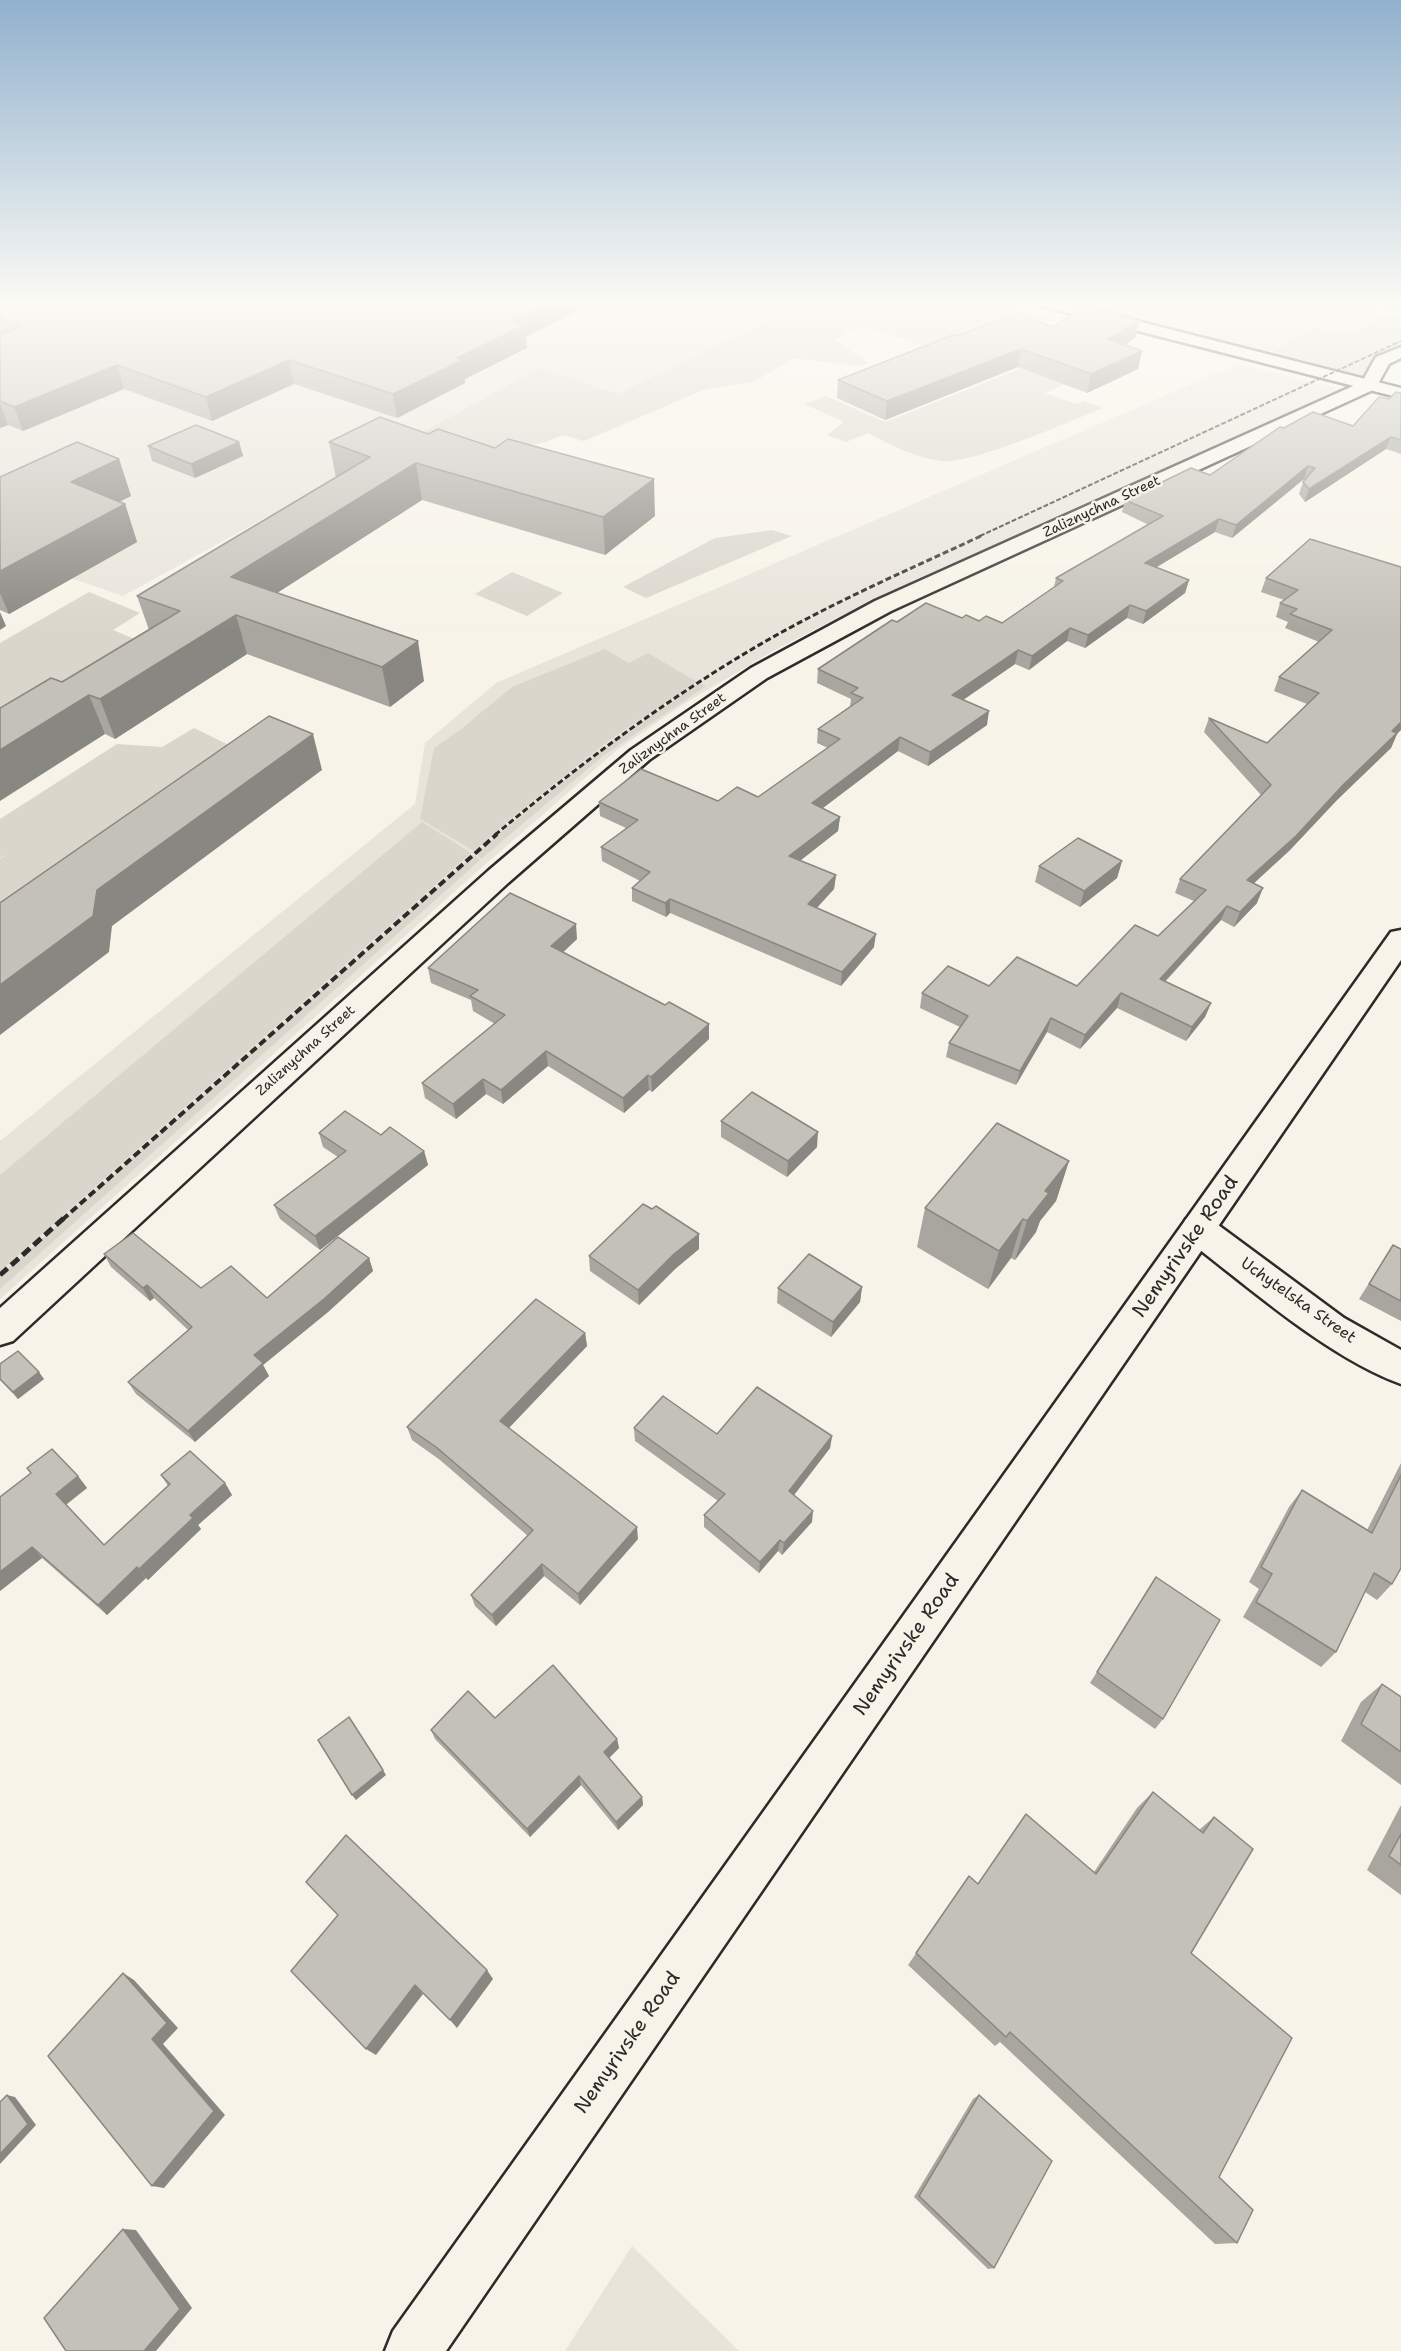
<!DOCTYPE html>
<style>
body{margin:0}
canvas{display:block;background:#f7f3e8}
</style>
<canvas width="1401" height="2351"></canvas>
<script>
const c = document.querySelector('canvas').getContext('2d');
c.lineJoin = 'round';
function paint(path, color) { c.fillStyle = color; c.fill(path, 'evenodd'); }
function trace(path, color, width, dash) { c.strokeStyle = color; c.lineWidth = width; c.lineCap = dash ? 'butt' : 'round'; c.setLineDash(dash || []); c.stroke(path); }
function write(font, color, halo, rows, align = 'center') {
  c.font = font + ' "Shantell Sans",sans-serif'; c.lineWidth = 5; c.setLineDash([]); c.textBaseline = 'middle'; c.strokeStyle = halo; c.fillStyle = color; for (const [text, x, y, turn = 0] of rows) {
    c.save(); c.translate(x, y); c.rotate((+turn || 0) * Math.PI / 180); c.textAlign = isNaN(turn) ? turn : align; if (halo) c.strokeText(text, 0, 0); c.fillText(text, 0, 0); c.restore();
  }
}
paint(new Path2D(`
 M 22,303 L 811,303 L 713,347 L 466,469 L 336,479 L 123,596 L 53,572 L 0,538 L 0,393 Z
 M 1069,303 L 1381,303 L 1377,314 L 1385,316 L 1346,335 L 1314,327 L 1267,353 Z
 M 1239,364 L 1341,389 L 847,613 L 773,651 L 682,705 L 616,751 L 472,876 L 0,1299 L 0,1141 L 415,804 L 425,743 L 496,683 Z
 M 632,2246 L 739,2351 L 565,2351 Z`), '#e8e4da');
paint(new Path2D(`
 M 811,303 L 991,303 L 1053,319 L 930,347 L 859,326 L 835,340 L 869,363 L 856,366 L 794,358 L 753,382 L 706,389 L 584,441 L 563,435 L 546,442 L 516,448 L 498,457 L 401,444 L 540,368 L 618,394 L 713,347 Z
 M 1076,303 L 1166,303 L 1127,316 Z
 M 1381,303 L 1401,303 L 1401,352 L 1373,379 L 1272,352 L 1314,327 L 1346,335 L 1385,316 L 1396,318 L 1400,314 L 1380,309 Z
 M 1045,359 L 1088,374 L 1045,393 L 1077,404 L 1084,401 L 1103,408 C 1070,421 972,465 941,461 C 914,457 892,446 868,433 L 846,442 L 827,435 L 844,422 L 804,404 L 826,396 L 885,422 Z
 M 772,530 L 792,536 L 646,598 L 623,587 L 715,538 Z
 M 512,572 L 563,593 L 527,616 L 475,594 Z
 M 89,592 L 140,613 L 113,630 L 144,643 L 0,730 L 0,643 Z
 M 605,649 L 629,663 L 648,653 L 697,682 L 608,741 L 507,822 L 502,817 L 506,823 L 474,851 L 420,819 L 434,748 L 460,730 L 512,687 Z
 M 700,683 L 706,686 L 603,756 L 481,859 L 476,853 L 613,741 Z
 M 194,728 L 235,748 L 0,913 L 0,859 L 7,854 L 0,858 L 0,819 L 117,744 L 162,747 Z
 M 422,822 L 471,853 L 0,1271 L 0,1175 Z
 M 474,855 L 480,860 L 0,1289 L 0,1276 Z`), '#dad6cc');
const street = new Path2D(`
 M 1401,347 L 1401,358 L 1389,364 L 1375,389 L 891,611 L 767,678 L 649,760 L 508,883 L 13,1341 L 0,1345 L 0,1308 L 488,871 L 631,750 L 751,668 L 875,601 L 1362,382 L 1376,357 Z
 M 1198,1215 L 1210,1219 L 1344,1318 L 1401,1350 L 1401,1384 C 1327,1357 1249,1287 1186,1239 L 1181,1229 L 1186,1219 Z`);
const primary = new Path2D(`
 M 1038,303 L 1066,303 L 1401,388 L 1401,398 L 1040,306 Z
 M 1401,930 L 1401,960 L 446,2351 L 385,2351 L 393,2331 L 1391,932 Z`);
trace(street, '#2b2b2b', 5);
trace(primary, '#2b2b2b', 5);
paint(street, '#f7f3e8');
paint(primary, '#f7f3e8');
trace(new Path2D(`
 M 980,536 L 1401,341`), '#2b2b2b', 2, [5, 2]);
trace(new Path2D(`
 M 495,835 C 581,763 669,697 766,641 C 836,601 910,569 983,535`), '#2b2b2b', 3, [6, 3]);
trace(new Path2D(`
 M 62,1220 L 497,834`), '#2b2b2b', 4, [8, 4]);
trace(new Path2D(`
 M 0,1275 L 64,1218`), '#2b2b2b', 5, [10, 5]);
paint(new Path2D(`
 M 0,303 L 593,303 L 526,337 L 527,348 L 465,379 L 465,383 L 397,418 L 294,384 L 212,421 L 124,389 L 23,431 L 8,425 L 0,428 Z
 M 634,303 L 685,303 L 668,312 Z
 M 1053,327 L 1135,338 L 1125,345 L 1142,351 L 1138,369 L 1087,393 L 1018,367 L 885,420 L 837,398 L 838,380 L 956,336 Z
 M 1401,393 L 1401,454 L 1386,449 L 1305,502 L 1299,494 L 1303,482 L 1305,479 L 1304,479 L 1232,538 L 1215,532 L 1156,567 L 1189,580 L 1185,593 L 1143,624 L 1127,618 L 1085,648 L 1067,641 L 1029,670 L 1015,664 L 963,700 L 987,725 L 928,766 L 898,751 L 823,808 L 840,817 L 838,831 L 800,861 L 836,875 L 834,889 L 817,908 L 874,947 L 841,986 L 670,913 L 666,917 L 632,901 L 632,888 L 640,881 L 602,861 L 601,847 L 626,828 L 600,816 L 599,802 L 718,801 L 758,797 L 828,748 L 817,743 L 818,729 L 850,706 L 851,699 L 817,683 L 818,669 L 897,622 L 962,618 L 1002,623 L 1054,587 L 1056,578 L 1149,525 L 1122,512 L 1125,500 L 1210,475 L 1284,428 L 1353,426 L 1389,399 Z
 M 239,442 L 243,456 L 195,478 L 152,461 L 148,446 Z
 M 329,442 L 655,516 L 605,555 L 422,500 L 277,593 L 424,681 L 390,707 L 247,654 L 115,739 L 105,734 L 62,682 L 149,630 L 137,596 L 336,478 Z
 M 119,459 L 131,496 L 119,502 L 125,504 L 137,542 L 9,614 L 0,610 L 0,477 Z
 M 1310,539 L 1397,734 L 1391,748 L 1337,800 L 1290,850 L 1253,884 L 1257,903 L 1234,927 L 1221,920 L 1165,982 L 1211,1003 L 1205,1017 L 1186,1041 L 1117,1008 L 1080,1049 L 1047,1032 L 1016,1085 L 946,1057 L 949,1043 L 960,1027 L 920,1008 L 922,993 L 989,986 L 1077,986 L 1158,936 L 1194,901 L 1175,893 L 1180,879 L 1261,795 L 1204,732 L 1209,718 L 1267,743 L 1307,704 L 1274,691 L 1279,677 L 1319,642 L 1285,628 L 1288,622 L 1276,617 L 1280,603 L 1284,600 L 1261,592 L 1266,578 Z
 M 1122,861 L 1117,878 L 1080,907 L 1035,882 L 1039,866 Z
 M 577,939 L 563,952 L 665,1005 L 709,1024 L 709,1039 L 652,1092 L 649,1090 L 624,1113 L 548,1066 L 503,1104 L 486,1094 L 456,1119 L 425,1098 L 422,1083 L 495,1024 L 473,1011 L 471,1000 L 431,983 L 428,968 Z
 M 721,1121 L 817,1147 L 787,1177 L 721,1137 Z
 M 319,1133 L 381,1135 L 424,1151 L 428,1165 L 320,1250 L 280,1219 L 274,1205 L 338,1157 L 323,1147 Z
 M 1069,1161 L 1056,1201 L 1040,1221 L 1036,1232 L 1015,1260 L 1011,1258 L 988,1289 L 917,1247 L 925,1208 Z
 M 1393,1245 L 1401,1249 L 1401,1321 L 1359,1299 Z
 M 699,1249 L 675,1269 L 639,1305 L 590,1271 L 589,1256 Z
 M 104,1254 L 201,1288 L 267,1298 L 369,1258 L 373,1271 L 328,1312 L 263,1365 L 269,1376 L 195,1442 L 136,1394 L 128,1382 L 188,1330 L 154,1298 L 150,1301 L 111,1267 Z
 M 862,1287 L 860,1302 L 831,1337 L 777,1303 L 778,1288 Z
 M 585,1333 L 587,1346 L 509,1428 L 638,1539 L 580,1605 L 544,1576 L 496,1626 L 475,1606 L 471,1595 L 528,1536 L 440,1460 L 412,1440 L 407,1427 Z
 M 0,1364 L 44,1379 L 18,1399 L 0,1380 Z
 M 634,1428 L 717,1434 L 832,1436 L 830,1448 L 794,1495 L 812,1522 L 782,1555 L 778,1551 L 759,1573 L 704,1527 L 704,1515 L 718,1501 L 635,1441 Z
 M 1401,1463 L 1401,1568 L 1392,1584 L 1377,1600 L 1365,1592 L 1336,1652 L 1321,1667 L 1243,1617 L 1259,1589 L 1249,1582 L 1289,1507 L 1302,1490 L 1367,1530 Z
 M 161,1475 L 225,1483 L 232,1495 L 198,1525 L 201,1529 L 148,1580 L 146,1578 L 107,1615 L 42,1558 L 0,1591 L 78,1476 L 87,1488 L 66,1505 L 104,1545 L 168,1486 Z
 M 1156,1577 L 1163,1719 L 1155,1729 L 1090,1683 Z
 M 1382,1684 L 1401,1697 L 1401,1785 L 1341,1741 L 1361,1702 Z
 M 495,1718 L 617,1739 L 619,1748 L 609,1758 L 642,1797 L 643,1805 L 618,1830 L 581,1785 L 530,1837 L 435,1739 L 431,1730 Z
 M 1153,1792 L 1199,1830 L 1214,1817 L 1191,1953 L 1219,2177 L 1237,2243 L 1215,2244 L 1000,2042 L 995,2046 L 908,1965 L 969,1876 L 978,1884 L 1094,1872 L 1137,1808 Z
 M 1401,1805 L 1401,1895 L 1367,1870 Z
 M 979,2095 L 994,2268 L 988,2269 L 914,2197 L 973,2099 Z`), '#a9a69f');
paint(new Path2D(`
 M 546,303 L 593,303 L 526,337 L 527,348 L 465,379 L 465,383 L 397,418 L 393,394 L 457,358 L 510,321 Z
 M 668,303 L 685,303 L 668,312 Z
 M 1139,321 L 1135,338 L 1105,357 L 1108,339 Z
 M 1021,349 L 1018,367 L 885,420 L 887,401 Z
 M 1142,351 L 1138,369 L 1087,393 L 1091,374 Z
 M 289,360 L 294,384 L 212,421 L 206,397 Z
 M 117,365 L 124,389 L 23,431 L 14,407 Z
 M 0,403 L 8,425 L 0,428 Z
 M 1391,437 L 1386,449 L 1305,502 L 1309,489 Z
 M 239,442 L 243,456 L 195,478 L 191,464 Z
 M 119,459 L 131,496 L 84,519 L 71,482 Z
 M 416,463 L 422,500 L 241,616 L 231,577 Z
 M 1308,466 L 1304,479 L 1232,538 L 1236,525 Z
 M 654,479 L 655,516 L 605,555 L 603,517 Z
 M 125,504 L 137,542 L 9,614 L 0,593 L 0,571 Z
 M 1219,519 L 1215,532 L 1142,576 L 1145,563 Z
 M 1189,580 L 1185,593 L 1143,624 L 1146,611 Z
 M 1130,605 L 1127,618 L 1085,648 L 1088,635 Z
 M 0,612 L 6,626 L 0,630 Z
 M 236,615 L 247,654 L 115,739 L 100,699 Z
 M 1070,628 L 1067,641 L 1029,670 L 1032,656 Z
 M 418,641 L 424,681 L 390,707 L 382,667 Z
 M 1018,650 L 1015,664 L 950,709 L 952,695 Z
 M 89,695 L 105,734 L 0,801 L 0,750 Z
 M 989,711 L 987,725 L 928,766 L 930,752 Z
 M 1401,722 L 1401,730 L 1397,734 L 1391,748 L 1337,800 L 1290,850 L 1241,895 L 1247,880 Z
 M 313,734 L 322,770 L 112,926 L 109,952 L 0,1035 L 0,985 L 97,890 Z
 M 900,737 L 898,751 L 811,817 L 812,803 Z
 M 840,817 L 838,831 L 788,870 L 789,856 Z
 M 1122,861 L 1117,878 L 1080,907 L 1084,891 Z
 M 836,875 L 834,889 L 807,918 L 808,904 Z
 M 1263,888 L 1257,903 L 1234,927 L 1240,912 Z
 M 670,899 L 670,913 L 666,917 L 665,903 Z
 M 1227,906 L 1221,920 L 1154,993 L 1160,979 Z
 M 576,924 L 577,939 L 553,962 L 551,946 Z
 M 876,934 L 874,947 L 841,986 L 842,972 Z
 M 1121,993 L 1117,1008 L 1080,1049 L 1085,1035 Z
 M 1211,1003 L 1205,1017 L 1186,1041 L 1192,1027 Z
 M 1051,1018 L 1047,1032 L 1016,1085 L 1020,1071 Z
 M 709,1024 L 709,1039 L 652,1092 L 651,1077 Z
 M 546,1051 L 548,1066 L 503,1104 L 501,1090 Z
 M 648,1075 L 649,1090 L 624,1113 L 623,1098 Z
 M 483,1079 L 486,1094 L 456,1119 L 453,1104 Z
 M 818,1132 L 817,1147 L 787,1177 L 788,1161 Z
 M 424,1151 L 428,1165 L 320,1250 L 315,1236 Z
 M 1069,1161 L 1056,1201 L 1040,1221 L 1036,1232 L 1015,1260 L 1027,1221 L 1045,1191 Z
 M 1023,1219 L 1011,1258 L 988,1289 L 999,1251 Z
 M 699,1234 L 699,1249 L 675,1269 L 639,1305 L 638,1290 L 674,1254 Z
 M 369,1258 L 373,1271 L 328,1312 L 263,1365 L 269,1376 L 195,1442 L 188,1431 L 254,1355 Z
 M 147,1285 L 154,1298 L 150,1301 L 143,1288 Z
 M 862,1287 L 860,1302 L 831,1337 L 833,1322 Z
 M 585,1333 L 587,1346 L 503,1434 L 500,1421 Z
 M 39,1372 L 44,1379 L 18,1399 L 13,1392 Z
 M 832,1436 L 830,1448 L 788,1503 L 789,1491 Z
 M 78,1476 L 87,1488 L 65,1505 L 56,1494 Z
 M 225,1483 L 232,1495 L 198,1525 L 201,1529 L 148,1580 L 139,1569 L 190,1515 Z
 M 813,1511 L 812,1522 L 782,1555 L 784,1543 Z
 M 637,1527 L 638,1539 L 580,1605 L 578,1594 Z
 M 780,1540 L 778,1551 L 759,1573 L 760,1562 Z
 M 32,1547 L 42,1558 L 0,1591 L 0,1572 Z
 M 542,1564 L 544,1576 L 496,1626 L 492,1615 Z
 M 137,1567 L 146,1578 L 107,1615 L 98,1605 Z
 M 617,1739 L 619,1748 L 606,1761 L 604,1752 Z
 M 383,1770 L 386,1775 L 356,1800 L 352,1795 Z
 M 579,1776 L 581,1785 L 530,1837 L 527,1829 Z
 M 642,1797 L 643,1805 L 618,1830 L 616,1822 Z
 M 487,1970 L 493,1979 L 457,2028 L 450,2020 Z
 M 123,1973 L 134,1980 L 178,2028 L 163,2044 L 225,2115 L 164,2188 L 152,2186 L 152,2039 Z
 M 415,1985 L 423,1994 L 376,2055 L 366,2049 Z
 M 7,2095 L 15,2097 L 36,2125 L 0,2164 L 0,2154 Z
 M 123,2229 L 136,2230 L 192,2308 L 156,2351 L 144,2351 Z`), '#898782');
const building = new Path2D(`
 M 0,303 L 546,303 L 510,321 L 525,325 L 457,358 L 463,360 L 393,394 L 289,360 L 206,397 L 117,365 L 14,407 L 0,401 L 0,335 L 22,326 L 0,318 Z
 M 1087,306 L 1139,321 L 1108,339 L 1142,351 L 1091,374 L 1021,349 L 887,401 L 838,380 L 953,335 L 956,336 L 1018,314 L 1053,327 Z
 M 1396,392 L 1401,393 L 1401,440 L 1391,437 L 1309,489 L 1303,482 L 1315,468 L 1308,466 L 1236,525 L 1219,519 L 1145,563 L 1189,580 L 1146,611 L 1130,605 L 1088,635 L 1070,628 L 1032,656 L 1018,650 L 952,695 L 989,711 L 930,752 L 900,737 L 812,803 L 840,817 L 789,856 L 836,875 L 808,904 L 876,934 L 842,972 L 670,899 L 665,903 L 632,888 L 650,872 L 601,847 L 638,820 L 599,802 L 641,769 L 718,801 L 737,787 L 758,797 L 840,739 L 818,729 L 863,698 L 851,693 L 858,688 L 818,669 L 892,620 L 897,622 L 926,603 L 962,618 L 966,615 L 979,621 L 986,616 L 1002,623 L 1063,581 L 1056,578 L 1163,516 L 1125,500 L 1191,468 L 1210,475 L 1280,427 L 1284,428 L 1313,412 L 1353,426 L 1379,397 L 1389,399 Z
 M 380,417 L 428,434 L 438,429 L 495,448 L 508,439 L 654,479 L 603,517 L 416,463 L 231,577 L 418,641 L 382,667 L 236,615 L 100,699 L 89,695 L 0,750 L 0,708 L 51,678 L 62,682 L 180,611 L 137,596 L 370,457 L 329,442 Z
 M 196,425 L 239,442 L 191,464 L 148,446 Z
 M 77,442 L 119,459 L 71,482 L 125,504 L 0,571 L 0,477 Z
 M 1310,539 L 1401,567 L 1401,722 L 1392,731 L 1397,733 L 1343,785 L 1296,836 L 1247,880 L 1263,888 L 1240,912 L 1227,906 L 1160,979 L 1211,1003 L 1192,1027 L 1121,993 L 1085,1035 L 1051,1018 L 1020,1071 L 949,1043 L 968,1016 L 922,993 L 948,966 L 989,986 L 1017,957 L 1077,986 L 1135,925 L 1158,936 L 1206,890 L 1180,879 L 1271,785 L 1209,718 L 1267,743 L 1319,693 L 1279,677 L 1332,630 L 1290,614 L 1297,609 L 1280,603 L 1298,590 L 1266,578 Z
 M 269,716 L 313,734 L 97,890 L 93,916 L 0,985 L 0,903 Z
 M 1078,838 L 1122,861 L 1084,891 L 1039,866 Z
 M 510,893 L 576,924 L 551,946 L 665,1005 L 669,1002 L 709,1024 L 651,1077 L 648,1075 L 623,1098 L 546,1051 L 501,1090 L 483,1079 L 453,1104 L 422,1083 L 505,1015 L 470,996 L 478,990 L 428,968 Z
 M 752,1092 L 818,1132 L 788,1161 L 721,1121 Z
 M 345,1111 L 381,1135 L 390,1127 L 424,1151 L 315,1236 L 274,1205 L 346,1151 L 319,1133 Z
 M 997,1123 L 1069,1161 L 1045,1191 L 1049,1193 L 1027,1221 L 1023,1219 L 999,1251 L 925,1208 Z
 M 643,1204 L 652,1209 L 656,1206 L 699,1234 L 674,1254 L 638,1290 L 589,1256 Z
 M 133,1233 L 201,1288 L 231,1266 L 267,1298 L 338,1237 L 369,1258 L 324,1299 L 254,1355 L 263,1363 L 188,1431 L 128,1382 L 192,1327 L 147,1285 L 143,1288 L 104,1254 Z
 M 1393,1245 L 1401,1249 L 1401,1301 L 1369,1284 Z
 M 809,1254 L 862,1287 L 833,1322 L 778,1288 Z
 M 536,1299 L 585,1333 L 500,1421 L 637,1527 L 578,1594 L 542,1564 L 492,1615 L 471,1595 L 533,1530 L 436,1447 L 407,1427 Z
 M 18,1351 L 39,1372 L 13,1392 L 0,1379 L 0,1364 Z
 M 757,1387 L 832,1436 L 789,1491 L 813,1511 L 784,1543 L 780,1540 L 760,1562 L 704,1515 L 725,1494 L 634,1428 L 663,1396 L 717,1434 Z
 M 52,1449 L 78,1476 L 56,1494 L 104,1545 L 170,1484 L 161,1475 L 190,1451 L 225,1483 L 190,1515 L 193,1518 L 139,1569 L 137,1567 L 98,1605 L 32,1547 L 0,1572 L 0,1497 L 31,1473 L 27,1468 Z
 M 1401,1475 L 1401,1568 L 1392,1584 L 1374,1573 L 1336,1652 L 1256,1602 L 1272,1574 L 1261,1567 L 1302,1490 L 1372,1533 Z
 M 1156,1577 L 1220,1620 L 1163,1719 L 1097,1672 Z
 M 553,1665 L 617,1739 L 604,1752 L 642,1797 L 616,1822 L 579,1776 L 527,1829 L 431,1730 L 468,1691 L 495,1718 Z
 M 1382,1684 L 1401,1697 L 1401,1752 L 1361,1724 Z
 M 349,1717 L 383,1770 L 352,1795 L 318,1740 Z
 M 1153,1792 L 1203,1833 L 1214,1817 L 1253,1849 L 1191,1953 L 1292,2038 L 1219,2177 L 1253,2210 L 1237,2243 L 1010,2032 L 1006,2037 L 916,1953 L 969,1876 L 978,1884 L 1026,1814 L 1096,1874 Z
 M 1401,1834 L 1401,1865 L 1389,1856 Z
 M 346,1835 L 487,1970 L 450,2020 L 415,1985 L 366,2049 L 291,1971 L 338,1915 L 306,1882 Z
 M 123,1973 L 167,2023 L 152,2039 L 214,2111 L 152,2186 L 48,2056 Z
 M 7,2095 L 28,2124 L 0,2154 L 0,2102 Z
 M 979,2095 L 1052,2161 L 994,2268 L 919,2196 Z
 M 123,2229 L 180,2309 L 144,2351 L 66,2351 L 44,2318 Z`);
paint(building, '#c4c1b9');
trace(building, '#898782', 1.5);
const sky = c.createLinearGradient(0, 0, 0, 632);
sky.addColorStop(0, '#91b1cd');
sky.addColorStop(0.48, '#fbfaf5');
sky.addColorStop(1, '#fbfaf500');
c.fillStyle = sky;
c.fillRect(0, 0, 1401, 632);
write('14px', '#2b2b2b', '#f7f3e8', [
 ["Zaliznychna Street",1102,507,-25],
 ["Zaliznychna Street",673,734,-36],
 ["Zaliznychna Street",306,1051,-42]
]);
write('16px', '#2b2b2b', '#f7f3e8', [
 ["Uchytelska Street",1298,1301,35]
]);
write('20px', '#2b2b2b', '#f7f3e8', [
 ["Nemyrivske Road",1186,1247,-55],
 ["Nemyrivske Road",907,1645,-55],
 ["Nemyrivske Road",628,2043,-55]
]);
</script>
